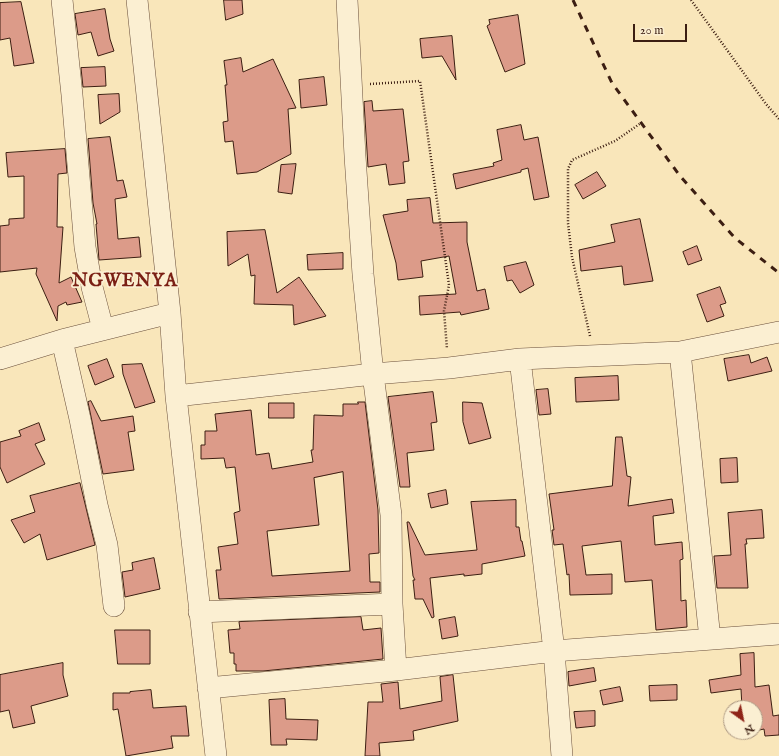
<!DOCTYPE html>
<style>
body{margin:0}
#map{position:relative;width:779px;height:756px;overflow:hidden;background:#f9e6ba;font-family:"IM FELL English",serif}
canvas{display:block}
.north{position:absolute;left:723px;top:700px;width:40px;height:40px;box-sizing:border-box;background:#fbefd2;border:1px solid #af9b85;border-radius:50%;rotate:147deg;font-size:11px;font-weight:700;line-height:16px;text-align:center;color:#3c1e12}
.north::after{content:'';display:block;margin:auto;width:14px;height:18px;background:#8f2418;clip-path:polygon(50% 0,100% 100%,50% 72%,0 100%)}
.scale{position:absolute;left:633px;top:24px;width:54px;height:18px;box-sizing:border-box;border:2px solid #3c1e12;border-top:0;padding-left:5px;font-size:12px;line-height:14px;white-space:nowrap;color:#3c1e12;-webkit-text-stroke:3px #fbefd2;paint-order:stroke}
</style>
<div id="map">
<canvas width="779" height="756"></canvas>
<div class="north">N</div>
<div class="scale">20 m</div>
</div>
<script>
const c = document.querySelector('canvas').getContext('2d');
c.lineJoin = 'round';
function paint(path, color) { c.fillStyle = color; c.fill(path, 'evenodd'); }
function trace(path, color, width, dash) { c.strokeStyle = color; c.lineWidth = width; c.lineCap = dash ? 'butt' : 'round'; c.setLineDash(dash || []); c.stroke(path); }
function write(font, color, halo, rows, align = 'center') {
  c.font = font + ' "IM FELL English",serif'; c.lineWidth = 3.5; c.setLineDash([]); c.textBaseline = 'middle'; c.strokeStyle = halo; c.fillStyle = color; for (const [text, x, y, turn = 0] of rows) {
    c.save(); c.translate(x, y); c.rotate((+turn || 0) * Math.PI / 180); c.textAlign = isNaN(turn) ? turn : align; if (halo) c.strokeText(text, 0, 0); c.fillText(text, 0, 0); c.restore();
  }
}
const building = new Path2D(`
 M 224,0 L 242,0 L 243,14 L 226,20 Z
 M 21,2 L 34,63 L 14,66 L 10,38 L 0,40 L 0,3 Z
 M 105,9 L 110,39 L 114,51 L 98,56 L 91,32 L 78,35 L 75,14 Z
 M 518,15 L 525,64 L 505,72 L 487,26 L 490,24 L 489,20 Z
 M 452,36 L 456,80 L 442,56 L 422,58 L 420,39 Z
 M 241,58 L 243,72 L 273,59 L 296,108 L 288,109 L 291,154 L 257,172 L 237,174 L 233,141 L 225,142 L 223,122 L 228,121 L 225,85 L 227,85 L 224,61 Z
 M 105,67 L 106,86 L 83,87 L 81,68 Z
 M 324,77 L 327,105 L 301,108 L 299,80 Z
 M 119,94 L 120,112 L 100,124 L 98,95 Z
 M 372,101 L 373,111 L 403,109 L 409,161 L 403,162 L 405,183 L 389,185 L 386,164 L 368,167 L 364,102 Z
 M 521,125 L 524,140 L 538,137 L 549,197 L 534,200 L 528,168 L 521,170 L 521,172 L 456,189 L 453,174 L 494,166 L 493,163 L 502,160 L 497,130 Z
 M 110,137 L 117,181 L 123,180 L 127,197 L 115,199 L 118,239 L 139,237 L 141,257 L 99,260 L 96,224 L 97,224 L 93,203 L 88,139 Z
 M 65,149 L 67,173 L 58,174 L 57,227 L 63,227 L 59,283 L 71,277 L 82,302 L 67,305 L 66,302 L 58,306 L 57,321 L 36,274 L 37,268 L 0,272 L 0,226 L 9,225 L 9,219 L 24,218 L 24,176 L 8,177 L 6,153 Z
 M 296,164 L 292,194 L 278,192 L 281,165 Z
 M 597,172 L 606,186 L 583,199 L 575,185 Z
 M 430,198 L 433,223 L 467,222 L 467,242 L 477,291 L 485,289 L 489,309 L 461,315 L 460,312 L 420,315 L 419,296 L 456,294 L 449,256 L 421,261 L 423,277 L 398,280 L 396,263 L 383,215 L 408,211 L 407,200 Z
 M 640,219 L 653,281 L 624,285 L 622,266 L 581,271 L 579,250 L 615,242 L 611,225 Z
 M 265,230 L 277,293 L 299,277 L 326,316 L 294,325 L 293,305 L 254,304 L 255,275 L 251,276 L 248,254 L 228,266 L 227,232 Z
 M 697,246 L 702,260 L 688,265 L 683,252 Z
 M 343,253 L 343,269 L 308,270 L 307,255 Z
 M 526,262 L 534,285 L 520,293 L 512,280 L 507,281 L 504,267 Z
 M 720,287 L 726,303 L 720,305 L 724,316 L 707,322 L 697,295 Z
 M 749,355 L 751,363 L 767,357 L 772,371 L 728,381 L 724,359 Z
 M 107,359 L 114,377 L 95,385 L 88,366 Z
 M 142,364 L 155,402 L 135,408 L 123,374 L 122,365 Z
 M 618,376 L 619,400 L 576,402 L 575,378 Z
 M 548,389 L 551,414 L 539,415 L 536,390 Z
 M 433,392 L 437,422 L 431,423 L 434,450 L 407,453 L 410,487 L 400,487 L 388,397 Z
 M 91,401 L 101,421 L 133,416 L 135,431 L 128,432 L 134,470 L 103,474 L 88,402 Z
 M 358,402 L 365,402 L 378,510 L 379,553 L 369,554 L 370,582 L 380,582 L 380,592 L 219,599 L 216,570 L 221,570 L 218,547 L 238,544 L 234,513 L 240,511 L 235,467 L 226,468 L 224,458 L 201,459 L 201,445 L 205,445 L 205,431 L 217,431 L 215,414 L 251,410 L 256,455 L 269,453 L 272,469 L 313,462 L 311,450 L 313,450 L 314,415 L 343,416 L 343,404 L 358,404 ZM 343,472 L 350,571 L 272,576 L 267,531 L 319,525 L 314,478 Z
 M 463,402 L 482,403 L 491,438 L 469,444 L 463,422 Z
 M 269,403 L 294,403 L 294,418 L 269,418 Z
 M 39,423 L 45,440 L 35,444 L 45,464 L 7,483 L 0,467 L 0,442 L 21,436 L 19,431 Z
 M 616,437 L 622,437 L 627,476 L 631,477 L 628,506 L 672,499 L 674,513 L 653,516 L 655,545 L 682,542 L 683,559 L 680,560 L 681,601 L 686,600 L 687,627 L 656,630 L 652,580 L 625,582 L 621,541 L 582,546 L 586,575 L 612,574 L 612,594 L 570,595 L 569,574 L 567,575 L 563,544 L 554,545 L 552,530 L 554,530 L 549,494 L 612,486 Z
 M 737,458 L 738,482 L 721,483 L 720,459 Z
 M 80,483 L 95,545 L 47,560 L 40,534 L 24,543 L 11,520 L 35,512 L 30,496 Z
 M 446,490 L 448,504 L 431,508 L 428,494 Z
 M 516,500 L 516,527 L 519,527 L 521,541 L 522,541 L 525,556 L 482,564 L 482,574 L 464,576 L 464,574 L 430,578 L 434,617 L 432,618 L 423,599 L 415,599 L 413,580 L 415,580 L 413,576 L 407,522 L 409,522 L 425,555 L 477,550 L 471,502 Z
 M 762,510 L 764,538 L 746,539 L 747,544 L 745,544 L 748,588 L 717,588 L 714,556 L 731,555 L 728,513 Z
 M 154,558 L 160,589 L 125,597 L 122,572 L 133,570 L 132,563 Z
 M 361,617 L 363,630 L 381,628 L 383,659 L 263,671 L 236,671 L 236,664 L 234,664 L 234,653 L 230,653 L 228,630 L 240,629 L 239,622 Z
 M 455,617 L 458,636 L 442,639 L 439,620 Z
 M 115,630 L 150,630 L 150,664 L 118,664 Z
 M 754,653 L 755,687 L 769,685 L 773,716 L 779,715 L 779,735 L 765,736 L 764,729 L 755,731 L 755,708 L 742,708 L 741,689 L 711,693 L 709,680 L 741,675 L 740,654 Z
 M 63,663 L 63,675 L 68,696 L 31,706 L 35,723 L 13,728 L 9,710 L 0,712 L 0,675 Z
 M 594,668 L 596,681 L 569,686 L 568,672 Z
 M 453,675 L 458,721 L 413,731 L 414,740 L 379,743 L 380,756 L 365,756 L 368,702 L 383,702 L 381,684 L 398,682 L 400,709 L 442,701 L 440,677 Z
 M 677,685 L 677,700 L 650,701 L 649,686 Z
 M 620,687 L 623,701 L 603,705 L 600,691 Z
 M 151,690 L 153,708 L 186,706 L 189,736 L 171,736 L 173,748 L 126,756 L 118,709 L 113,710 L 113,693 L 130,693 L 130,692 Z
 M 285,699 L 286,719 L 318,720 L 317,740 L 286,739 L 287,745 L 271,745 L 269,700 Z
 M 595,711 L 595,726 L 576,728 L 574,712 Z`);
paint(building, '#dc9b89');
trace(building, '#3c1e12', 1);
const minor = new Path2D(`
 M 62,0 L 72,95 L 85,247 L 92,287 L 103,329
 M 137,0 L 170,313 L 176,396 L 216,756
 M 347,0 L 355,156 L 363,274 L 373,374 L 391,515 L 392,604 L 396,670 L 554,651 L 779,634
 M 62,340 L 80,419 L 97,505 L 107,545 L 114,606
 M 680,352 L 710,639
 M 0,359 L 62,340 L 170,313
 M 520,359 L 554,651 L 562,756
 M 176,396 L 373,374 L 449,368 L 520,359 L 680,352 L 779,332
 M 199,612 L 392,604
 M 208,688 L 396,670`);
trace(minor, '#6b503c', 22);
trace(new Path2D(`
 M 691,0 L 766,104 L 779,119
 M 370,84 L 420,81 L 449,285 L 444,311 L 447,349
 M 590,336 L 572,257 L 568,223 L 568,169 L 572,160 L 615,141 L 641,123`), '#3c1e12', 2.5, [1, 2]);
trace(minor, '#fbefd2', 21);
trace(new Path2D(`
 M 573,0 L 612,83 L 680,176 L 735,238 L 779,273`), '#3c1e12', 3, [7, 7]);
c.letterSpacing = '1px';
write('bold 18px', '#7a1f14', '#fbefd2', [
 ["NGWENYA",125,282]
]);
c.letterSpacing = '0px';
</script>
